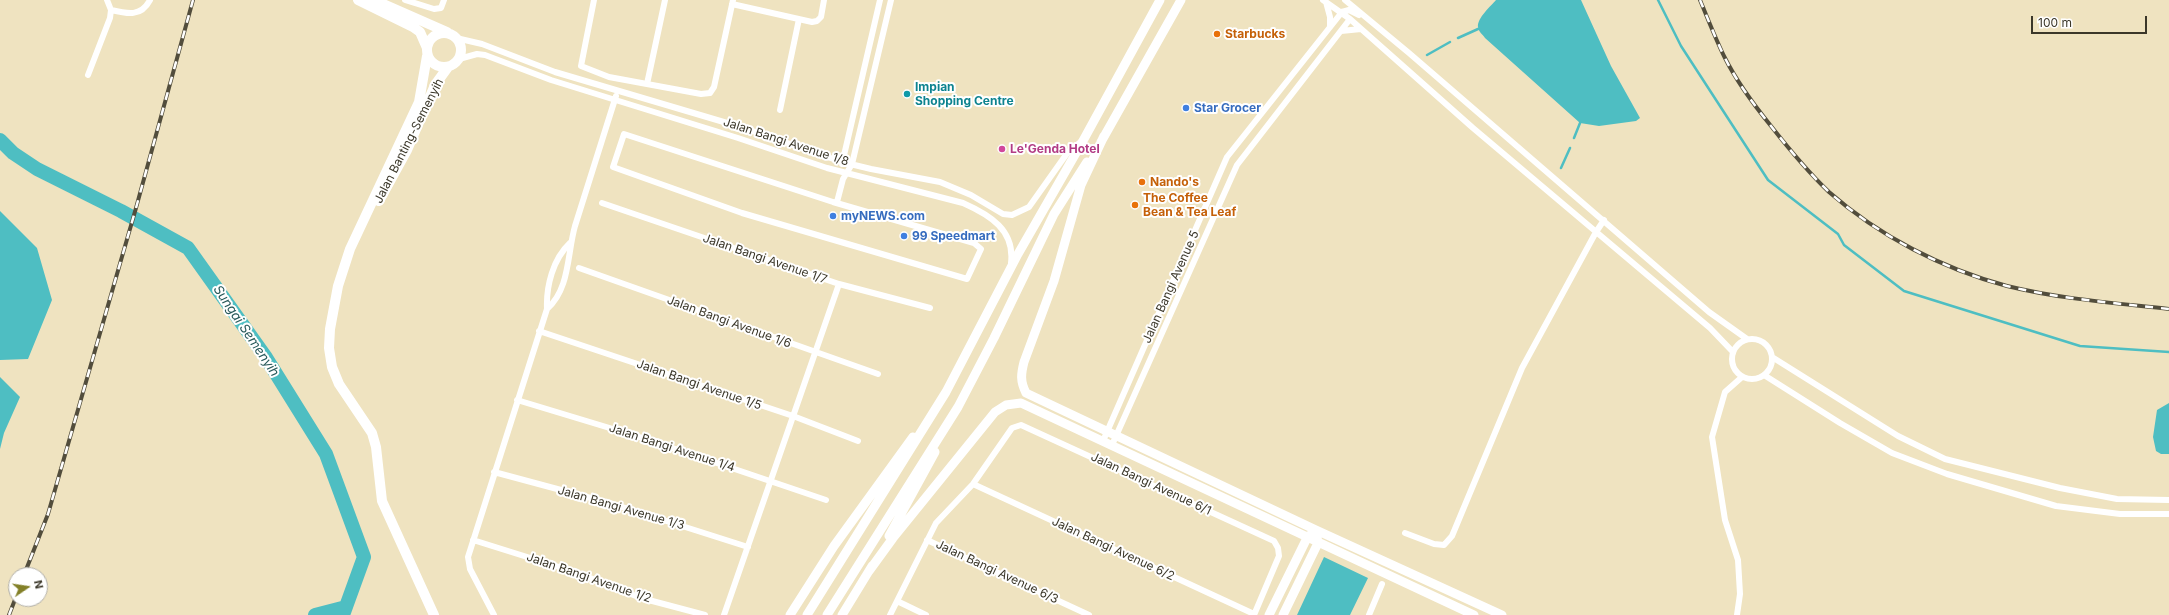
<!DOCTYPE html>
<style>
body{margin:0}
#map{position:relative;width:2169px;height:615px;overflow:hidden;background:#efe3c0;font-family:Inter,sans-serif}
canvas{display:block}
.north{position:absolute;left:8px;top:567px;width:40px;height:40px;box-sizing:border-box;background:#fff;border:1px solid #b1afa9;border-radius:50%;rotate:77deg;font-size:11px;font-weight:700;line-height:16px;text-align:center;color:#3b3729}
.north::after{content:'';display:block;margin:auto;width:14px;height:18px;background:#838028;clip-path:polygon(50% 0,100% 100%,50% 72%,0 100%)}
.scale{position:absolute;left:2031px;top:16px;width:116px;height:18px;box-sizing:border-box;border:2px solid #3b3729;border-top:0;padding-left:5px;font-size:12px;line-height:14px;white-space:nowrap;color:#3b3729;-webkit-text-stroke:3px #fff;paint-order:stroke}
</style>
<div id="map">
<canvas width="2169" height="615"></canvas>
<div class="north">N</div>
<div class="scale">100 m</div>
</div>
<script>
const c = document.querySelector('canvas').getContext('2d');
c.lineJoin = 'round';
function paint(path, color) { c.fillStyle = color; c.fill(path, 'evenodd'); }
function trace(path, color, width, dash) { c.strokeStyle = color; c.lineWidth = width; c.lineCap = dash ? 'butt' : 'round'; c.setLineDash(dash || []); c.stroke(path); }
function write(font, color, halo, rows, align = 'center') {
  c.font = font + ' Inter,sans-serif'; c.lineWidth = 4; c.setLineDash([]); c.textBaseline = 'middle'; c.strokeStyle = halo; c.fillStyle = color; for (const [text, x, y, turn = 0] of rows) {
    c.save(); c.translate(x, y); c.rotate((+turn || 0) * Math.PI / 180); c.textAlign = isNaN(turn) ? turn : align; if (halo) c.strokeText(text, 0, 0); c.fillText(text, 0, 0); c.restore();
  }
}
paint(new Path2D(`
 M 1496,0 L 1581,0 L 1611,66 L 1640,118 L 1636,121 L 1599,126 L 1580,123 L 1485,38 C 1483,35 1478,31 1478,27 C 1477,18 1491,6 1496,0 Z
 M 0,211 L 37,248 L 52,300 L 28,359 L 0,360 Z
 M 0,377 L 20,397 L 4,433 L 0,449 Z
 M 2169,403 L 2169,454 L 2161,454 L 2156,451 L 2153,437 L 2157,410 Z
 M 1324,557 L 1368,578 L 1350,615 L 1297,615 Z`), '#4ebec2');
trace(new Path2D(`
 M 1658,0 L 1681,46 L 1768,180 L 1838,234 L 1844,245 L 1904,291 L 2080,346 L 2169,352
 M 1458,38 L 1478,29
 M 1427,55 L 1450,42
 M 1574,138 L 1580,123
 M 1561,168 L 1570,148`), '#4ebec2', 2.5);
trace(new Path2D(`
 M 0,140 L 13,153 L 37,169 L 121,211 L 188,248 L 265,356 L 326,454 L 364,557 L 343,615
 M 315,615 L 346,607`), '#4ebec2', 14);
trace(new Path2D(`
 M 405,0 L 434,9 L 441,8 L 444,0
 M 594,0 L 581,66 L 609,77 L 701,94 L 710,93 L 714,87 L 733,0
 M 1323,0 L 1350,19 L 1473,128 L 1710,328 L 1733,352
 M 1345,0 L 1409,53 L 1709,312 L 1747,339
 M 1326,2 L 1330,17 L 1330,27
 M 732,4 L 812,22 L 817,21 L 821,17 L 824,0
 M 111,10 C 128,14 141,17 150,0
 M 1342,12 L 1349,10 L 1359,15
 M 1341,31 L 1361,29
 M 456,38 L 482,44 L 555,72 L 744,128 L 842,162 L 871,169 L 940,182 L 971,195 L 1003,214 L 1012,215 L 1029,207 L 1068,152 L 1083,140
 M 459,59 L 477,54 L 485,55 L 551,80 L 738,138 L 827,168 L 963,203 C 990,215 1015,230 1011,263
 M 88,75 L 110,18 L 111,10 L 107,0
 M 647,84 L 665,0
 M 780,110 L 799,19
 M 624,134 L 833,202 L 974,243 L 981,249 L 967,279 L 742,213 L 613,167 Z
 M 842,164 L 880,0
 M 837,202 L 843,179 L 852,164 L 891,0
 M 602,203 L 839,284 L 930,308
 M 579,268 L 878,374
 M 547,309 C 570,289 567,254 575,226 L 616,96
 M 539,331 L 793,416 L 858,441
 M1732 359a20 20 0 1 1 40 0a20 20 0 1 1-40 0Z
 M 1772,357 L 1898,436 L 1945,459 L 2060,488 L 2117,499 L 2169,500
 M 1764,375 L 1840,423 L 1892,453 L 1947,474 L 2056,506 L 2120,514 L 2169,514
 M 517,400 L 646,439 L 826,500
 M 1103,441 L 1227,157 L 1342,12
 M 1112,445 L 1237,165 L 1350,19
 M 494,472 L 613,504 L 748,547
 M 973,484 L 1254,614
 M 1405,533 L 1434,544 L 1444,545 L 1452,536 L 1522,368 L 1596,232 L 1604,220
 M 473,540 L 575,572 L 641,598 L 705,615
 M 927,540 L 1089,615
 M 897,601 L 926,615
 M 494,615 L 470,569 L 468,557 L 547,309 C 546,286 553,259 570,243
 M 724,615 L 839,284
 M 890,615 L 936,523 L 973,484 L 1012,428 L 1021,425 L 1274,541 L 1278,548 L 1279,556 L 1254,615
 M 1369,615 L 1382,584
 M 1737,615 L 1740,594 L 1738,560 L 1725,520 L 1712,437 L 1725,392 L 1742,377`), '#fff', 6);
trace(new Path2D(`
 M 1104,136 L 1081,185 L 1054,281 L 1024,362 C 1021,374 1020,381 1026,393 L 1316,530 L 1502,615
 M 1101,142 L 1181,0
 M 889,536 L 935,452
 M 869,571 L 893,538 L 995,412 L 1006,405 L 1021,403 L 1474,615
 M 790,615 L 834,546 L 913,437
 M 807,615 L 946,392 L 1018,254 L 1084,139 L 1160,0
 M 827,615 L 958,407 L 994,338 L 1054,214 L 1087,162
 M 842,615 L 872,566
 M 1269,615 L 1307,538 L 1310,535
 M 1283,615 L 1318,543 L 1317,537`), '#fff', 9);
trace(new Path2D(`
 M 358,0 L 413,27 L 420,32 L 427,48
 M 374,0 L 447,32
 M427 50a17 17 0 1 1 34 0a17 17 0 1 1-34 0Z
 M 427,56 L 419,102 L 350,249 L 338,286 L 330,329 L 329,348 L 332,367 L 339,384 L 372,433 L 376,447 L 382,501 L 434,615
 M 379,201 L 407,150 L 435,85 L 448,67`), '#fff', 10);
const rail = new Path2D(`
 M 1700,0 C 1708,19 1716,40 1725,58 C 1737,82 1754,105 1771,126 C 1789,149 1808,172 1829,192 C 1879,236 1943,269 2007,286 C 2060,299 2115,303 2169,309
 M 24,575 L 48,514 L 136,208 L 193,0
 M 9,615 L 16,597`);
trace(rail, '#524d3c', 4);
trace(rail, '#fff', 2.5, [8]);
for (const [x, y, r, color] of [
 [1217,34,4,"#e8710a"],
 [907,94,4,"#0f9aa8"],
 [1186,108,4,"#3f7fe0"],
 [1002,149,4,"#d1479c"],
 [1142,182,4,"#e8710a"],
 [1135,205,4,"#e8710a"],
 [833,216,4,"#3f7fe0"],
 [904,236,4,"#3f7fe0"]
]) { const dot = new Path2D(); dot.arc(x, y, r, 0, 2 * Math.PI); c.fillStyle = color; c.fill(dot); trace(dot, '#fff', 1.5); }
write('bold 12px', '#c56008', '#fff', [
 ["Starbucks",1225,34],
 ["Nando's",1150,182],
 ["The Coffee",1143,198],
 ["Bean & Tea Leaf",1143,212]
], 'left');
write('bold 12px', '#0d838f', '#fff', [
 ["Impian",915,87],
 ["Shopping Centre",915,101]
], 'left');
write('bold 12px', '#366cbe', '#fff', [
 ["Star Grocer",1194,108],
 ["myNEWS.com",841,216],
 ["99 Speedmart",912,236]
], 'left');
write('12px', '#3b3729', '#fff', [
 ["Jalan Banting-Semenyih",409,141,-63],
 ["Jalan Bangi Avenue 1/8",786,142,18],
 ["Jalan Bangi Avenue 1/7",765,259,19],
 ["Jalan Bangi Avenue 5",1171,287,-66],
 ["Jalan Bangi Avenue 1/6",729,322,20],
 ["Jalan Bangi Avenue 1/5",699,385,19],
 ["Jalan Bangi Avenue 1/4",672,448,18],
 ["Jalan Bangi Avenue 6/1",1151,484,25],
 ["Jalan Bangi Avenue 1/3",621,508,16],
 ["Jalan Bangi Avenue 6/2",1113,549,25],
 ["Jalan Bangi Avenue 6/3",997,572,25],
 ["Jalan Bangi Avenue 1/2",589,578,19]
]);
write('bold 12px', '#b23c85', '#fff', [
 ["Le'Genda Hotel",1010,149]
], 'left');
write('italic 13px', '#295a5b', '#fff', [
 ["Sungai Semenyih",246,331,56]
]);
</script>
